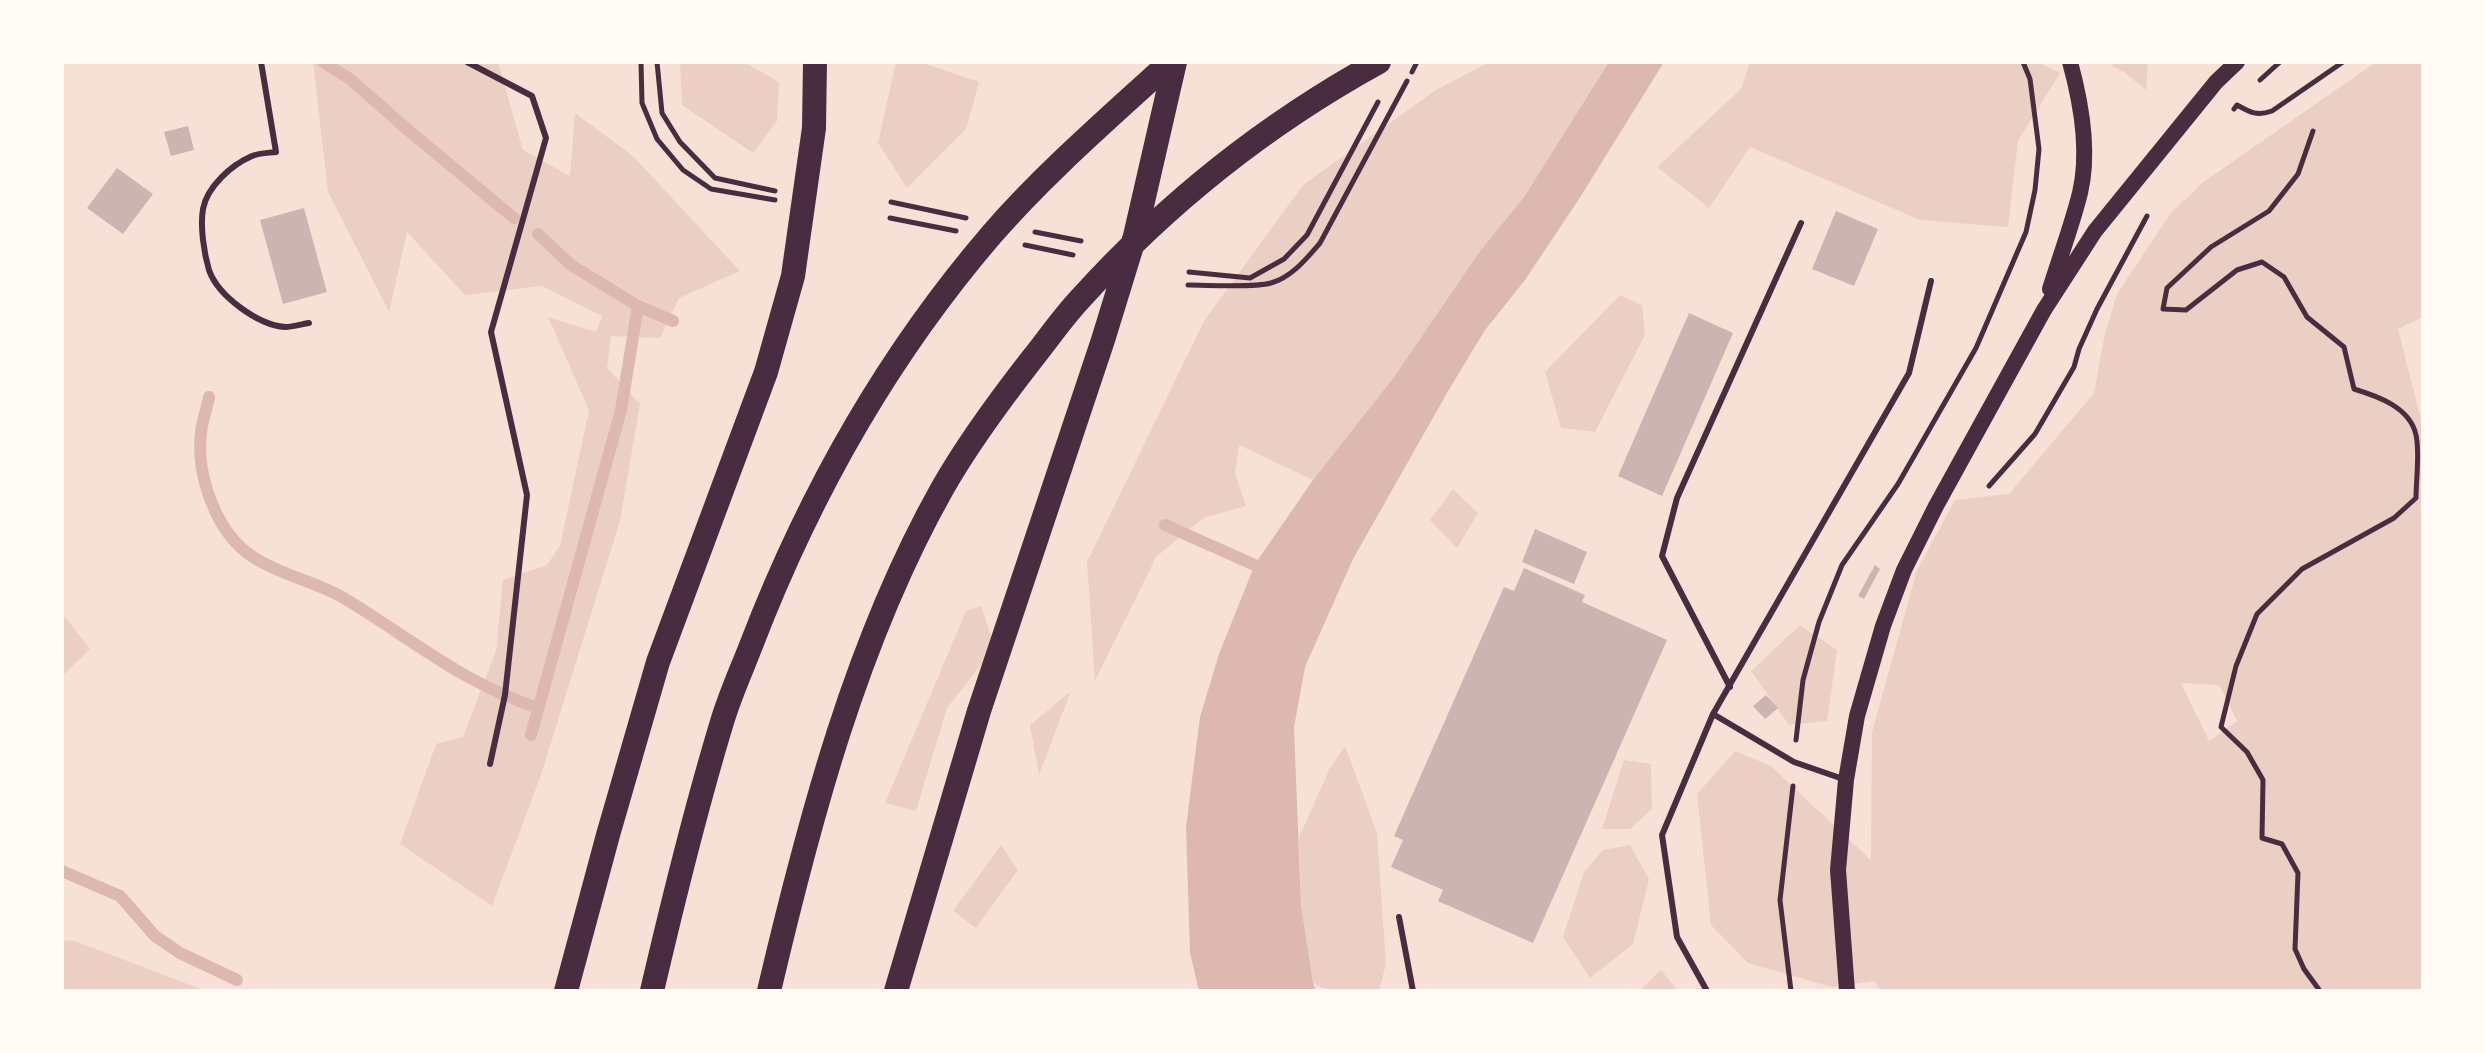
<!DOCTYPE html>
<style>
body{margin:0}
#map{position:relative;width:2485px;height:1053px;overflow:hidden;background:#f7e1d7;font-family:"Sofia Sans Condensed",sans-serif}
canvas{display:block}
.frame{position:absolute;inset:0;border:64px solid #fffaf5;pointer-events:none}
</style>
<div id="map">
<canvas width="2485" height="1053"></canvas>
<div class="frame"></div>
</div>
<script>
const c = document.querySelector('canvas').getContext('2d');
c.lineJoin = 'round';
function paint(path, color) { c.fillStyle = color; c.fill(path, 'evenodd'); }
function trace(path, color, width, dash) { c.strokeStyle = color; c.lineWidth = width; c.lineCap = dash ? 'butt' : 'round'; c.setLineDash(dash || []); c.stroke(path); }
paint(new Path2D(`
 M 313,62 L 498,62 L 523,150 L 570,176 L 575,113 L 633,156 L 740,271 L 679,298 L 660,338 L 611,336 L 607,368 L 640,404 L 620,521 L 540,778 L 492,906 L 400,844 L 436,744 L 463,737 L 496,651 L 503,580 L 547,565 L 560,546 L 589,410 L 548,317 L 596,332 L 602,316 L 542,286 L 465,295 L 407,232 L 389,312 L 328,192 Z
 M 680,62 L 744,62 L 779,82 L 777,121 L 753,153 L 682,105 Z
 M 896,62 L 920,62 L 979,82 L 966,129 L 907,188 L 878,143 Z
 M 1489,62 L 1609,62 L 1524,197 L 1480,251 L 1394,377 L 1313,480 L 1239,445 L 1235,473 L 1246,506 L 1203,518 L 1156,557 L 1095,681 L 1087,562 L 1204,321 L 1303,185 L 1436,90 Z
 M 1750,62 L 2037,62 L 2060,73 L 2018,141 L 2008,227 L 1920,220 L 1750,147 L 1709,208 L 1657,167 L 1741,89 Z
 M 2114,62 L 2148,62 L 2146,90 L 2124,72 L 2112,66 Z
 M 2376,62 L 2423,62 L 2423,317 L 2398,329 L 2423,428 L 2423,991 L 1881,991 L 1875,981 L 1832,987 L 1748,963 L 1711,925 L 1697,794 L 1735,751 L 1771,766 L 1871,860 L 1872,732 L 1917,570 L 1955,500 L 2009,494 L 2094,393 L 2105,333 L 2117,294 L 2170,214 L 2202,183 ZM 2181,683 L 2219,685 L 2237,721 L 2209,741 Z
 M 1620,295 L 1642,305 L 1645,335 L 1595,432 L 1561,428 L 1545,372 Z
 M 1453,489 L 1478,513 L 1457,548 L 1430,520 Z
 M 981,606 L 995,647 L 947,708 L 916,811 L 885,803 L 966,611 Z
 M 62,613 L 90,649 L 62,676 Z
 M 1800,625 L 1837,650 L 1827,721 L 1789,725 L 1751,671 Z
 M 1071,691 L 1039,775 L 1030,725 Z
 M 1345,746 L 1377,833 L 1386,964 L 1379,991 L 1330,991 L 1313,983 L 1301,905 L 1299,837 L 1330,768 Z
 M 1624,760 L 1651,764 L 1652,809 L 1630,829 L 1602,829 Z
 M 1001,845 L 1018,870 L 976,928 L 953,911 Z
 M 1630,845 L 1649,879 L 1633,944 L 1590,978 L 1563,937 L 1584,872 L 1603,850 Z
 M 62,940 L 75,941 L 206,991 L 62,991 Z
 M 1661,970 L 1678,991 L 1643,991 L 1641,989 Z`), '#ebcfc5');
paint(new Path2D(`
 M 1609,62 L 1664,62 L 1579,199 L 1525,280 L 1485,330 L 1447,393 L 1353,559 L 1305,667 L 1294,727 L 1301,905 L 1313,983 L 1316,991 L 1199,991 L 1190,953 L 1186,827 L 1200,717 L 1219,654 L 1255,564 L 1313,480 L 1394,377 L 1480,251 L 1524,197 Z`), '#dcb8b0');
trace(new Path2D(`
 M 323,62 L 350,79 L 408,130 L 514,218
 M 538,234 L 571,265 L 638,306 L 673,321
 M 209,397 C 207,409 202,421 201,433 C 196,475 216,533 253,557 C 282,576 318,582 347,600 C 413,640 463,683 538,708
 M 1165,525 L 1268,571
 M 531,735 L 621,410 L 638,306
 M 62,871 L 120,896 L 155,936 L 180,953 L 237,980`), '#dcb8b0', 12);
paint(new Path2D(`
 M 188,126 L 194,150 L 171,156 L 164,132 Z
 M 117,168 L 153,194 L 123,234 L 87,208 Z
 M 304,208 L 327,292 L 283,304 L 260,220 Z
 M 1836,211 L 1878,229 L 1854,286 L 1812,269 Z
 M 1689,313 L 1733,333 L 1662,496 L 1618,476 Z
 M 1535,529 L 1587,552 L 1574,584 L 1522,562 Z
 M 1875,565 L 1880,569 L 1864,599 L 1858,596 Z
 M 1524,568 L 1585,595 L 1582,602 L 1667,640 L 1533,943 L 1438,901 L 1443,890 L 1391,867 L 1403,840 L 1394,836 L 1504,587 L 1514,591 Z
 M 1766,695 L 1778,708 L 1765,719 L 1753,706 Z`), '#ccb4b1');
trace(new Path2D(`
 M 641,62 L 642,103 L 657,139 L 683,170 L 711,189 L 775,200
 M 657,62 L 662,113 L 680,142 L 715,178 L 775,191
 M 1412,72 L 1417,62
 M 2260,80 L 2280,62
 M 2234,109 L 2237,105 C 2251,113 2257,116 2272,111 L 2343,62
 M 2313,131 L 2298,174 L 2269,211 L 2211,247 L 2167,288 L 2163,309 L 2186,310 L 2237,270 L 2262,262 L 2284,277 L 2307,317 L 2344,347 L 2354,389 C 2377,396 2410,407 2416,435 C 2420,453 2416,479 2416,498 L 2394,518 L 2302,569 L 2257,614 L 2236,666 L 2221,727 L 2247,752 L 2263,780 L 2262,838 L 2282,844 L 2298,873 L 2295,949 L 2304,969 L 2320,991
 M 891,202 L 966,218
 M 890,218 L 956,231
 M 1035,232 L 1081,241
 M 1025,245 L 1073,255
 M 1189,272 L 1250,278 L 1284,259 L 1307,235 L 1378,102
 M 1188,285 C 1209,285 1254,288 1271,283 C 1292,277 1307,258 1320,243 L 1407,81
 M 1989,486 L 2035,434 L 2074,367 L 2079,349 L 2097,309 L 2147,216
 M 1796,740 L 1803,680 L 1819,622 L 1842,565 L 1898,484 L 1976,348 L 2026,232 L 2035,190 L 2039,149 L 2030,79 L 2023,62
 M 1791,991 L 1780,900 L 1793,786`), '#4a2c40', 5);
trace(new Path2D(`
 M 261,62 L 276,152 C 268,153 259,153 252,156 C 231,165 207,187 203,209 C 200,227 204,253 209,270 C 218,296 258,325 285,327 C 293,327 302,324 309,323
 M 467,62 L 532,96 L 546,138 L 491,332 L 527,495 L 505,695 L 490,764
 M 1730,687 L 1662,556 L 1677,498 L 1801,223
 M 1843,779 L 1794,762 L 1713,714 L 1909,373 L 1931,281
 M 1399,917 L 1413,991
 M 1707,991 L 1677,937 L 1662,835 L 1713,714`), '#4a2c40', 6);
trace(new Path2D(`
 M 2050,289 C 2060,257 2072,225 2080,193 C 2090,151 2081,102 2070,62
 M 1847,991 L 1838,870 L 1846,780 L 1857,716 L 1883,626 L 1904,570 L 1936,506 L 2044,310 L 2095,231 L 2216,82 L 2237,62`), '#4a2c40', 16);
trace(new Path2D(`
 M 566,991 L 608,835 L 658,662 L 766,372 L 793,276 L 814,128 L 815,62
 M 652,991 C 673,901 695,811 722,722 C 730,695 742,669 752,643 C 809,495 888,355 992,234 C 1046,172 1109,118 1170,62
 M 769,991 C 809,821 856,642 942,489 C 968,443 1000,400 1032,359 C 1048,339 1063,317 1081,298 C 1166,204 1268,123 1379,62
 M 896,991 L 979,711 L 1103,340 L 1135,236 L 1175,62`), '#4a2c40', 24);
</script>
